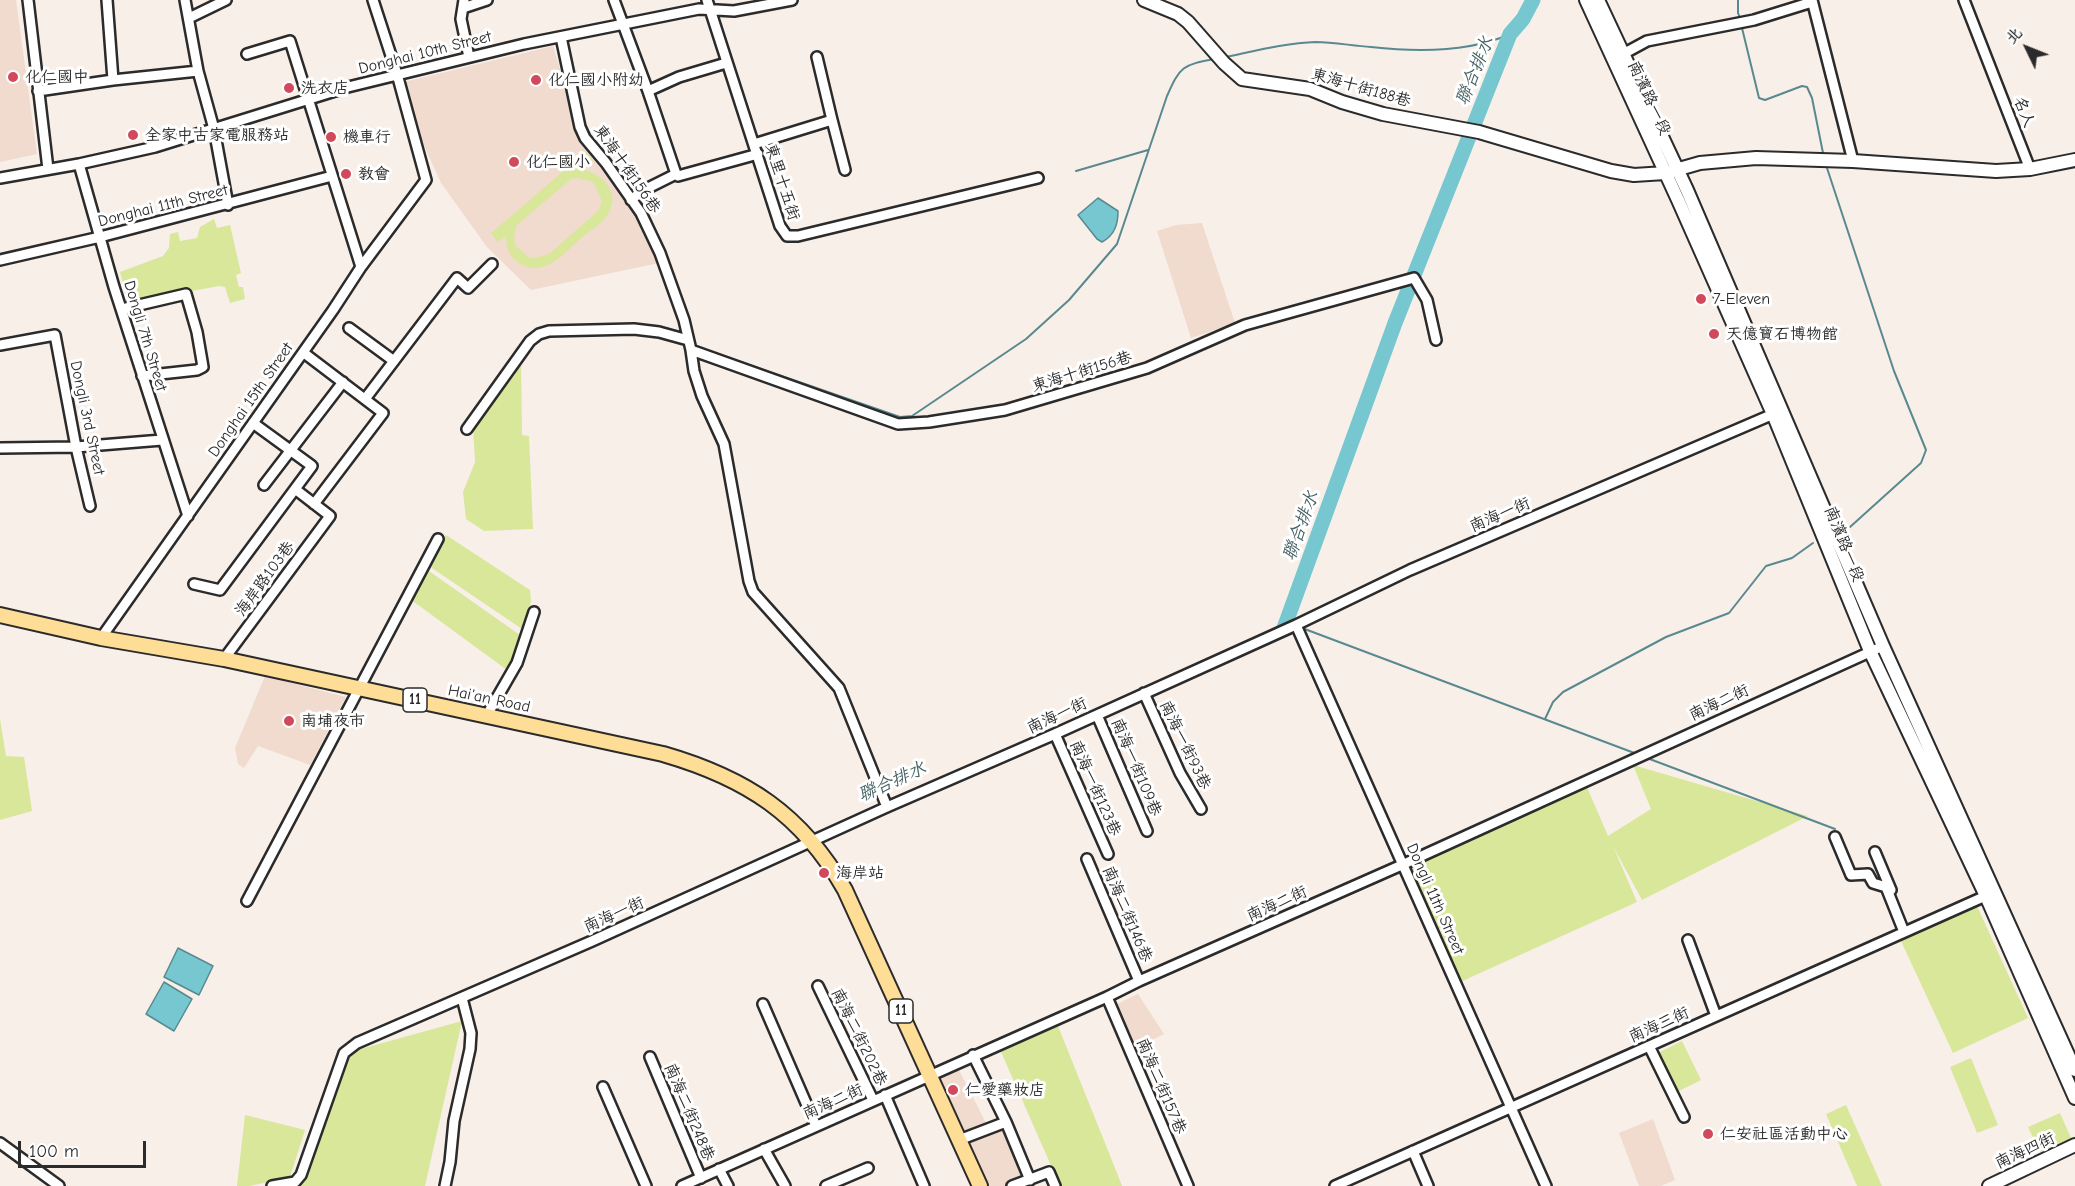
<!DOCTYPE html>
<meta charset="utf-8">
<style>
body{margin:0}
#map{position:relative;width:2075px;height:1186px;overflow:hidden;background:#f8efe9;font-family:"Comic Neue","LXGW WenKai TC",sans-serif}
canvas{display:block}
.north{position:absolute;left:1997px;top:18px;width:60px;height:60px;-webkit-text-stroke:4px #fff;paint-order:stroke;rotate:313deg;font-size:16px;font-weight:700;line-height:24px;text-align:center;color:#2b2b2b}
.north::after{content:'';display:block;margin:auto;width:21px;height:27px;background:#2b2b2b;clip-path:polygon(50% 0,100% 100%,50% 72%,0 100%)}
.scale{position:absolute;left:18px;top:1141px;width:128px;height:27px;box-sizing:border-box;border:3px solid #2b2b2b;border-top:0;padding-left:8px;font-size:18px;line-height:21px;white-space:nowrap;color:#2b2b2b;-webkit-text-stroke:4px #fff;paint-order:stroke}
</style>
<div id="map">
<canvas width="2075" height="1186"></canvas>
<div class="north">北</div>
<div class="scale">100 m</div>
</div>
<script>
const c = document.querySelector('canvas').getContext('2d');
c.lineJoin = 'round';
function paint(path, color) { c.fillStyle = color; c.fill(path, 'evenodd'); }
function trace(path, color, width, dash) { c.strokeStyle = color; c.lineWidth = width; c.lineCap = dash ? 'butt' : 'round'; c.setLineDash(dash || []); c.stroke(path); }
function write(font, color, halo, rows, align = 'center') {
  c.font = font + ' "Comic Neue","LXGW WenKai TC",sans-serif'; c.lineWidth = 6; c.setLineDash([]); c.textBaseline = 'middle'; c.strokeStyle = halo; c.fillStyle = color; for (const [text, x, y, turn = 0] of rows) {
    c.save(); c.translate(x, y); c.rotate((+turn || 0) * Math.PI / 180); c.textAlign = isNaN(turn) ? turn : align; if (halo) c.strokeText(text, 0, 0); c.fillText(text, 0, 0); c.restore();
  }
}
paint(new Path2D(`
 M 0,0 L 16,0 L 37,154 L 0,162 Z
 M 553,46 L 582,141 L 636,218 L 659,263 L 531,290 L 487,247 L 441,183 L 419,134 L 404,82 Z
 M 1202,223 L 1235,323 L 1191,338 L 1157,231 L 1176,225 Z
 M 265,676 L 346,697 L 310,765 L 258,746 L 244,768 L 238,764 L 235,748 Z
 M 1138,994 L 1164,1034 L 1131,1051 L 1113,1006 Z
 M 958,1068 L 988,1127 L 965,1136 L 939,1075 Z
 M 1653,1119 L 1675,1180 L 1661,1186 L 1639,1186 L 1619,1133 Z
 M 1005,1124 L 1026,1179 L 1005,1186 L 985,1186 L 967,1139 Z`), '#f0dbce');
paint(new Path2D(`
 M 586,152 L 593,160 L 583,169 C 605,176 622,193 606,217 C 600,225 589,231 581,238 C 564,253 544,279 519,263 C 509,256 506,248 506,236 L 498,242 L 491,233 ZM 578,178 L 593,182 L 602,201 L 598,211 L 549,254 L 535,258 L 530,258 L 516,246 L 514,239 L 516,226 L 571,179 Z
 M 214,219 L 217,228 L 230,225 L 241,273 L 236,275 L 239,287 L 243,287 L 245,299 L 230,303 L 225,287 L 219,286 L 181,293 L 136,304 L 134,299 L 127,299 L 120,272 L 163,256 L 169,248 L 170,234 L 178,232 L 180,241 L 197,238 L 200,227 Z
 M 521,360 L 522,435 L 529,436 L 533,529 L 484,531 L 466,519 L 463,492 L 475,462 L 473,427 Z
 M 446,535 L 530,590 L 531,601 L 525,631 L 426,564 Z
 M 426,569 L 520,635 L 507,670 L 410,599 Z
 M 0,719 L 6,756 L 24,757 L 32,811 L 0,820 Z
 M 1633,765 L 1808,816 L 1642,900 L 1613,846 L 1637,902 L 1458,983 L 1403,871 L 1586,785 L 1608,836 L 1651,809 Z
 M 1977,906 L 2028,1018 L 1953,1053 L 1900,939 Z
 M 462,1021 L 425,1186 L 301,1186 L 350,1052 Z
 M 1056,1021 L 1117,1173 L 1122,1186 L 1060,1186 L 998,1045 Z
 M 1682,1041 L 1701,1080 L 1675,1093 L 1656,1054 Z
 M 1971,1058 L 1998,1125 L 1977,1133 L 1950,1067 Z
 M 1846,1105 L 1882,1186 L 1857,1186 L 1826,1114 Z
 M 2060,1113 L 2071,1138 L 2040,1152 L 2028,1127 Z
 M 245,1115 L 305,1130 L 290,1177 L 250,1186 L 237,1186 Z`), '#d8e79a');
const water = new Path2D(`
 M 1098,198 L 1118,211 C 1118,224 1115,235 1102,242 L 1097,239 L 1078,215 Z
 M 178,948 L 213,966 L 199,995 L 164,977 Z
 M 164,982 L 192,999 L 174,1031 L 146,1014 Z`);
paint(water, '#77c7d1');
trace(water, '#59898f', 1.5);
trace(new Path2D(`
 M 1738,0 L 1738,13 L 1740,18
 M 1742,28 L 1759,98 L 1765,100 L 1802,86 L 1807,87 L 1812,98 L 1823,153
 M 1226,57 C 1255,51 1285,43 1316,42 C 1334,42 1353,46 1371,47 C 1416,52 1468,53 1510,34
 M 1826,165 L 1894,371 L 1926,450 L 1921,463 L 1850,527
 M 1076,171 L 1148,150
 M 698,347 L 900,417 L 912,416 L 1026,339 L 1069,300 L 1117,244 L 1167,96 C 1180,66 1183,65 1214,59
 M 1302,628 L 1637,754
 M 1545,719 L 1553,702 L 1563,692 L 1666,637 L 1729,613 L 1766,566 L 1792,558 L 1813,543
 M 1647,758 L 1835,829`), '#59898f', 2);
trace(new Path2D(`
 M 1284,628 L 1395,323 L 1510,34 L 1523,19 L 1533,0`), '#77c7d1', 15);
const street = new Path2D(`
 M 28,0 L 48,169
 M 107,0 L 113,80
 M 185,0 L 198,71 L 214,129 L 228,205
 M 464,0 L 461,19 L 469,57
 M 614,0 L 648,91 L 676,174
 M 707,0 L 780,226 L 787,236 L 798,236 L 1038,178
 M 1812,0 L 1853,161
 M 1964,0 L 2030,169
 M 463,8 L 487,0
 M 189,18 L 226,0
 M 561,37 L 580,127 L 585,138 L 606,163 L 641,213 L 660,253 L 684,320 L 691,350 L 694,371 L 702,396 L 724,444 L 749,581 L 753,592 L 839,688 L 887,807
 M 247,54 L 290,41 L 361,267
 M 1623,54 L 1647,41 L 1754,20 L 1812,2
 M 817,57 L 832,120
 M 38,91 L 113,80 L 198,71
 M 648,91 L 679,77 L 726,63
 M 754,144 L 832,120 L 845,170
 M 79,164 L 114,287 L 188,516
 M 676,174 L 678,176 L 758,154
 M 0,178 L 79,164 L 155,147 L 348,87 L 524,44 L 699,9 L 734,11 L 792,0
 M 631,200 L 642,191 L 676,174
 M 0,260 L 100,237 L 332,176
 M 122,309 L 186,294 L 197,332 L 203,367 L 197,370 L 142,376
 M 349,328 L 394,361
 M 0,345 L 55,335 L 76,447 L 90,506
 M 691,350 L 898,424 L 929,422 L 1005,410 L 1147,368 L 1245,325 L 1414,278 L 1427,300 L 1436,340
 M 304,353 L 383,413 L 314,504
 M 365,399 L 457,278 L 468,288 L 492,264
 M 467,429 L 530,341 L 539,334 L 549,331 L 634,329 L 659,332 L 688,340
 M 0,448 L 76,447 L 162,440
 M 264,485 L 343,382
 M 194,584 L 220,590 L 312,466 L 253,423
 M 1296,625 L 1546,1186
 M 101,638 L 333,310 L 361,267 L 426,180 L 397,74 L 373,0
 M 224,659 L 330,516 L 295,489
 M 1144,693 L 1180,773 L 1201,809
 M 487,715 L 517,663 L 534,612
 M 1097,715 L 1147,831
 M 1055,734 L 1108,854
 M 1835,837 L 1851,875 L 1868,874 L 1873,883 L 1886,887 L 1904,932
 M 1875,852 L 1891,890
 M 1087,859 L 1139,981
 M 247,901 L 438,539
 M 1688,940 L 1716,1016
 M 818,986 L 873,1100
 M 1107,997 L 1188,1186
 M 763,1004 L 816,1126
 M 1649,1046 L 1684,1117
 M 973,1055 L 1006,1122 L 1030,1180
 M 650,1057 L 701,1178
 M 603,1087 L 646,1186
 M 885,1095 L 924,1186
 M 959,1140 L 1006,1122
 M 0,1143 L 59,1186
 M 764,1149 L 785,1186
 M 1413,1151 L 1428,1186
 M 719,1169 L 728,1186
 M 272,1186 L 295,1182 L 301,1175 L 344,1053 L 357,1043 L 592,941 L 887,807 L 1055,734 L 1296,625 L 1410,570 L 1778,412
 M 445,1186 L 450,1162 L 454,1121 L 470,1049 L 471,1033 L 462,998
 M 682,1186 L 1107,997 L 1139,981 L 1404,864 L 1883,646
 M 826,1186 L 868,1168
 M 1012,1186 L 1049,1172 L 1055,1186
 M 1335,1186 L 1990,894`);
const secondary = new Path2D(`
 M 1144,0 L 1178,14 L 1188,22 L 1224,63 L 1242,79 L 1310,89 L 1342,102 L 1383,114 L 1479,132 L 1611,171 L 1634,175 L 1665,173 L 1700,163 L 1756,158 L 1853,161 L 1996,171 L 2030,169 L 2075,160
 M 1586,0 L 1678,200 L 1773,414 L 1870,651 L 1986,896 L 2075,1098
 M 1598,0 L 1687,190 L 1883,646 L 2075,1070
 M 1989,1186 L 2075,1145`);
const primary = new Path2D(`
 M 0,615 L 101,638 L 224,659 L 663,754 C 746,778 802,814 845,890 L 980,1186`);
trace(street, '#2b2b2b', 14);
trace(secondary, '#2b2b2b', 16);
trace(primary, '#2b2b2b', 18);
trace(street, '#fff', 9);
trace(secondary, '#fff', 12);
trace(primary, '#fedd96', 14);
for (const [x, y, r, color] of [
 [13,77,6,"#d1495b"],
 [536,80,6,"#d1495b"],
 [289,88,6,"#d1495b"],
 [133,135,6,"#d1495b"],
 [331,137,6,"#d1495b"],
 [514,162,6,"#d1495b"],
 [346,174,6,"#d1495b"],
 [1701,299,6,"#d1495b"],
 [1714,334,6,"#d1495b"],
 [289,721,6,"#d1495b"],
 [824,873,6,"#d1495b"],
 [953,1090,6,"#d1495b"],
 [1708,1134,6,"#d1495b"]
]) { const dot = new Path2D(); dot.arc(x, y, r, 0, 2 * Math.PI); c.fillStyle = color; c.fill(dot); trace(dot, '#fff', 2); }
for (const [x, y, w] of [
 [415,700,24],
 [901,1011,24]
]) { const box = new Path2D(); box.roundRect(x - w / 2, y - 12, w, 24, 4.5); c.fillStyle = '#fff'; c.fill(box); trace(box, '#2b2b2b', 1.5); }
write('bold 15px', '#2b2b2b', null, [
 ["11",415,700],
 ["11",901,1011]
]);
write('16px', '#2b2b2b', '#fff', [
 ["Donghai 10th Street",425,53,-14],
 ["東海十街188巷",1361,88,16],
 ["南濱路一段",1649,98,65],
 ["名人",2024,112,69],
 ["東海十街156巷",627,169,55],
 ["東里十五街",782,182,72],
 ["Donghai 11th Street",163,206,-14],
 ["Dongli 7th Street",145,336,73],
 ["東海十街156巷",1082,372,-17],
 ["Donghai 15th Street",251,400,-55],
 ["Dongli 3rd Street",87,418,78],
 ["南海一街",1500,515,-23],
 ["南濱路一段",1844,544,68],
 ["海岸路103巷",265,579,-54],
 ["Hai'an Road",489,699,12],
 ["南海二街",1719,703,-25],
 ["南海一街",1057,716,-25],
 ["南海一街93巷",1185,745,64],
 ["南海一街109巷",1136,767,67],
 ["南海一街123巷",1095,788,66],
 ["Dongli 11th Street",1435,899,66],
 ["南海二街",1277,904,-24],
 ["南海二街146巷",1127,914,67],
 ["南海一街",614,915,-24],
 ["南海三街",1659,1025,-24],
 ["南海二街202巷",859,1037,64],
 ["南海二街157巷",1161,1086,67],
 ["南海二街",833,1102,-24],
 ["南海二街248巷",689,1112,67],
 ["南海四街",2025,1151,-25]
]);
write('16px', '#2b2b2b', '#fff', [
 ["化仁國中",25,77],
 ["化仁國小附幼",548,80],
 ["洗衣店",301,88],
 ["全家中古家電服務站",145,135],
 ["機車行",343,137],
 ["化仁國小",526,162],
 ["教會",358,174],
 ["7-Eleven",1713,299],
 ["天億寶石博物館",1726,334],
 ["南埔夜市",301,721],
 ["海岸站",836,873],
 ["仁愛藥妝店",965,1090],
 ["仁安社區活動中心",1720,1134]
], 'left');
write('italic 18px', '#466265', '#fff', [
 ["聯合排水",1475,71,-68],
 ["聯合排水",1301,526,-70],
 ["聯合排水",892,782,-24]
]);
</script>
